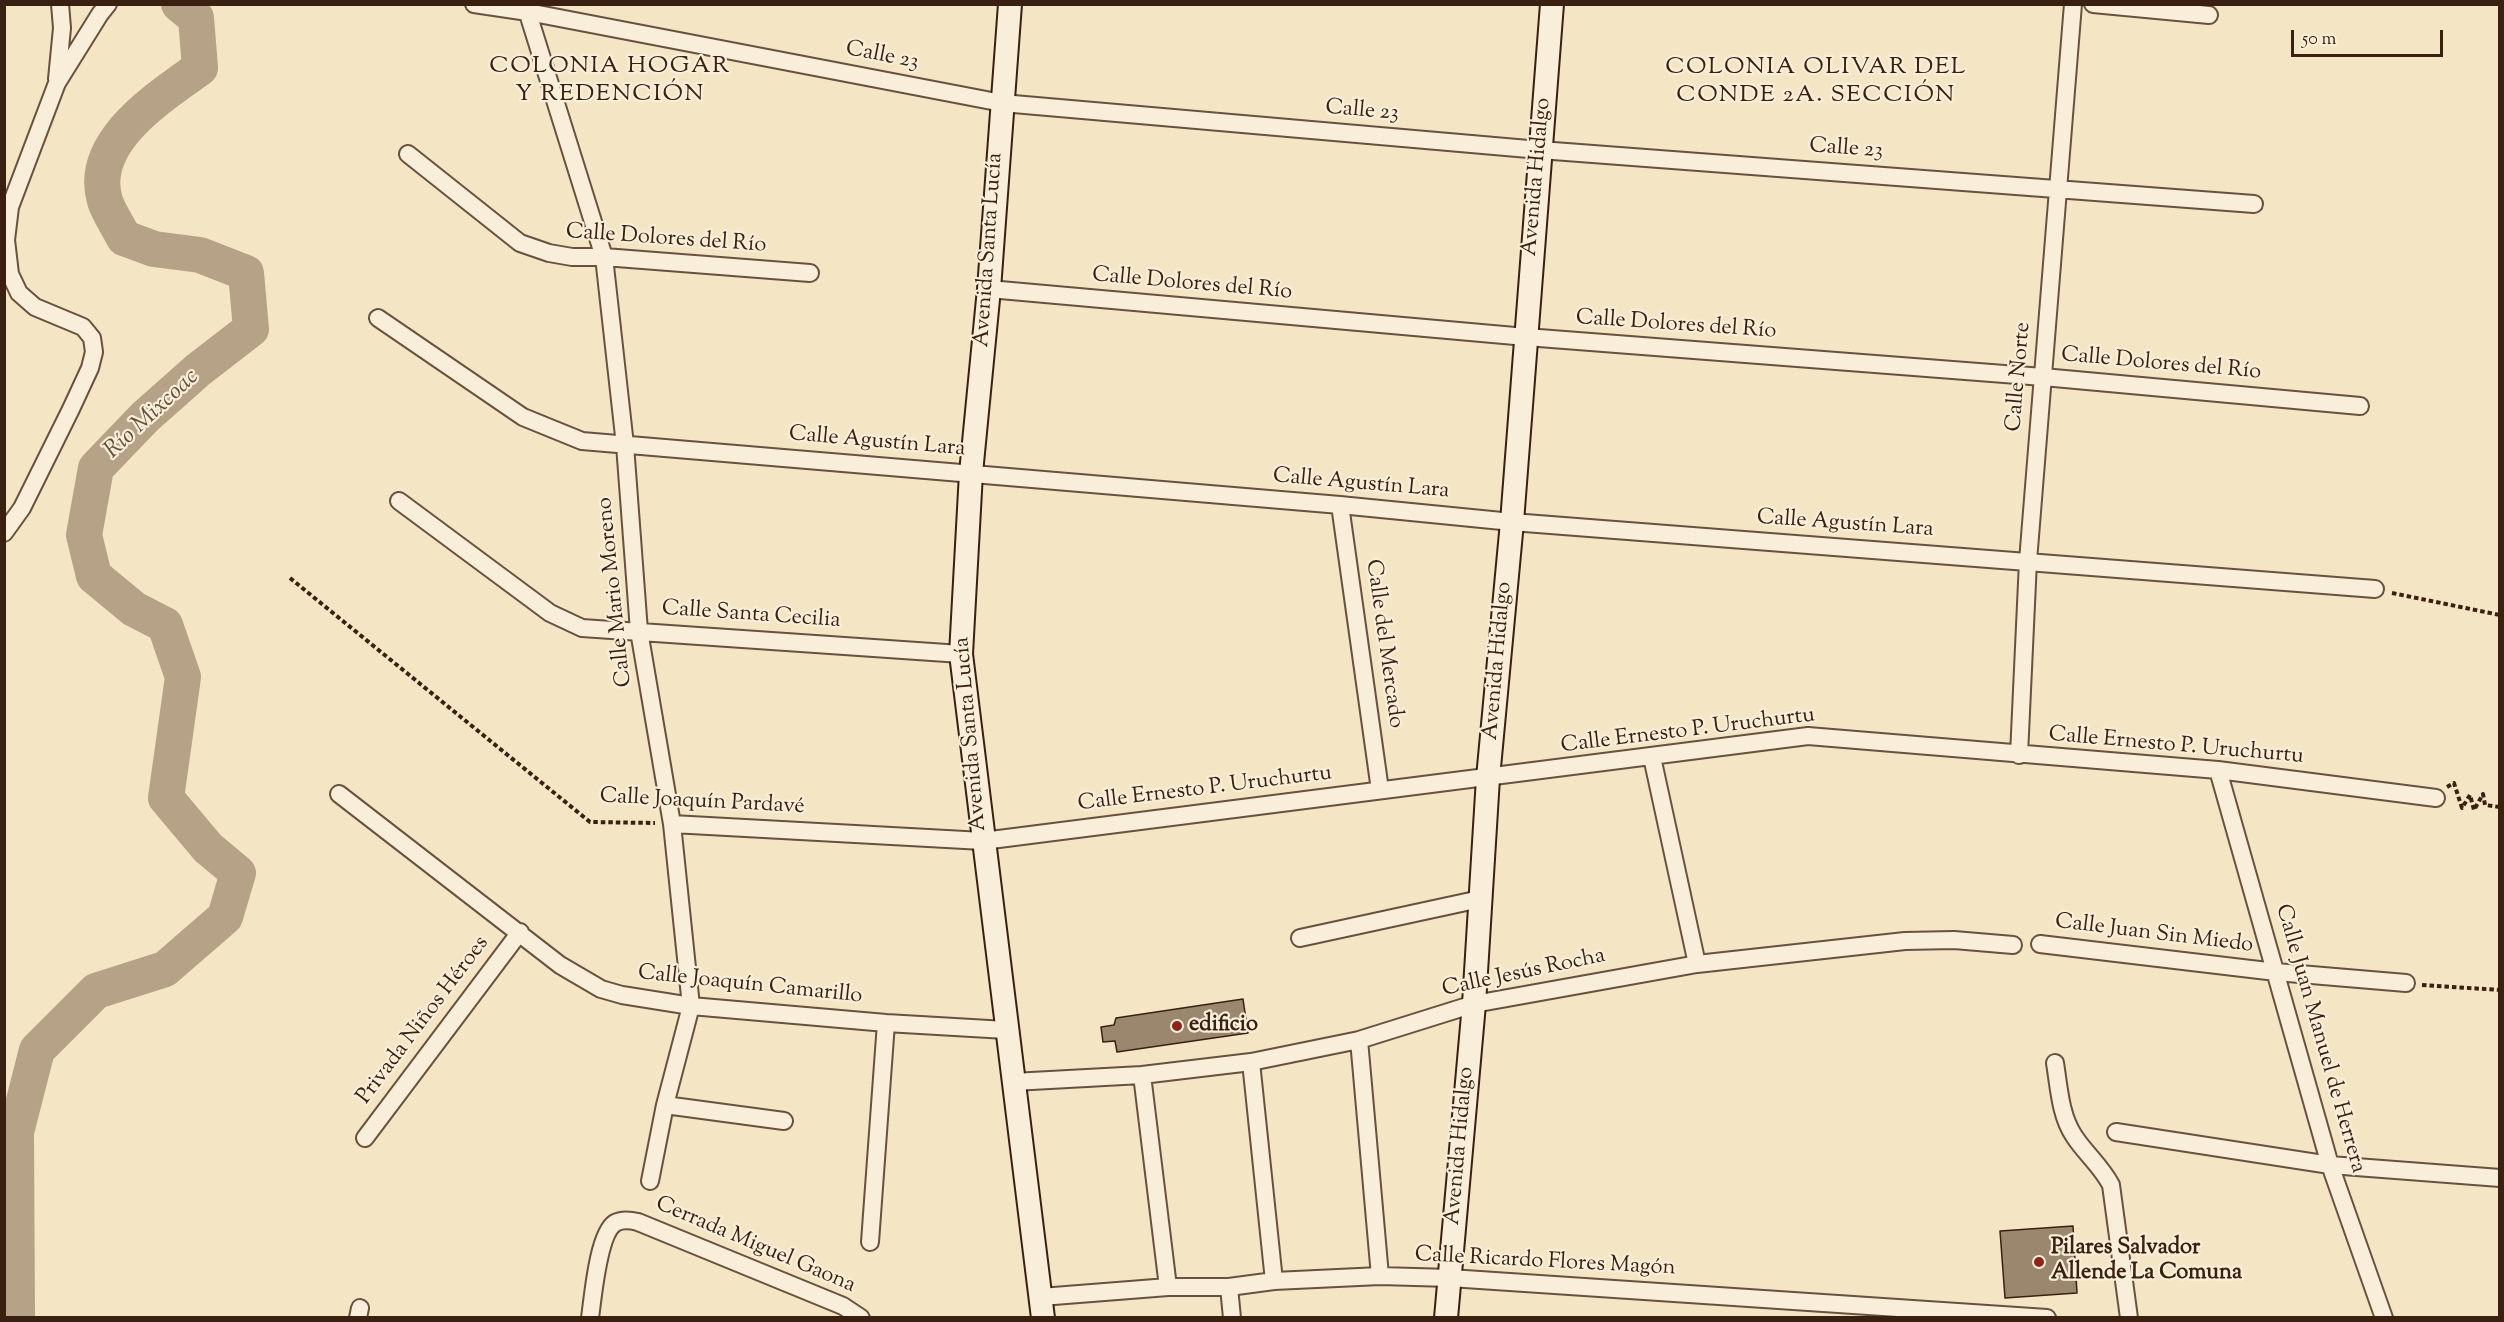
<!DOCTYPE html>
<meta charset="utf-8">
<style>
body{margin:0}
#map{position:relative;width:2504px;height:1322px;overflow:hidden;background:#f4e5c4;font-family:"Sorts Mill Goudy",serif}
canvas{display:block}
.frame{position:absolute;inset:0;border:6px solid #3a2011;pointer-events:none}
.scale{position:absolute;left:2291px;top:30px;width:152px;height:27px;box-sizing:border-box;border:3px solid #3a2011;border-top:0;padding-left:8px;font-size:18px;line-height:21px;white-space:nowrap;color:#3a2011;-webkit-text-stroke:4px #f8eed9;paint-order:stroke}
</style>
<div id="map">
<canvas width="2504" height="1322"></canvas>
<div class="frame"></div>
<div class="scale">50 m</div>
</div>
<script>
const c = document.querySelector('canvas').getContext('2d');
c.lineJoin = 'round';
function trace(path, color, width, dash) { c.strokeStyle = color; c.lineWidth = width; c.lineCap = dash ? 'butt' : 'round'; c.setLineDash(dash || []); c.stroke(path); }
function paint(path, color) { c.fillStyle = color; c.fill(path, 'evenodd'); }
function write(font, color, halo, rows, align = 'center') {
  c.font = font + ' "Sorts Mill Goudy",serif'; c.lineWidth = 4.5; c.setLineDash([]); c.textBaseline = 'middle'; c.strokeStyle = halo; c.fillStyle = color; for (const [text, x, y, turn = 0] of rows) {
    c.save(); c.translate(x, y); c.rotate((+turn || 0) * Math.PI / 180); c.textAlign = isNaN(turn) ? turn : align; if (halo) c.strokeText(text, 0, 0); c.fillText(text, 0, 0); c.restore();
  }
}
trace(new Path2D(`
 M 17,1318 L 16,1132 L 37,1050 L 96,991 L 165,969 L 225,917 L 238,873 L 208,848 L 166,798 L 183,677 L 165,625 L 134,609 L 94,576 L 84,535 L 96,468 L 145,417 L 198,370 L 251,329 L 246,273 L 200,255 L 154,249 L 124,238 C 118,226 109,213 105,201 C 87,142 160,97 200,68 L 196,18 L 179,4`), '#b5a287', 36);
const building = new Path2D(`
 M 1243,999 L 1248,1033 L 1117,1052 L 1115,1041 L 1103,1042 L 1101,1027 L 1114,1025 L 1116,1018 Z
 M 2073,1226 L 2077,1293 L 2005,1298 L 2000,1231 Z`);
paint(building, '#9b866e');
trace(building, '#3a2011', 1.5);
const street = new Path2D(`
 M 474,4 L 528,12 L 1002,103 L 1540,150 L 2254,204
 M 525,4 L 604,257 L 625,445 L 639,631 L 672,824 L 691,1006 L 665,1105 L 650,1181
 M 2093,4 L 2209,15
 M 57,79 L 62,28 L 60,4
 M 408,154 L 520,243 L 549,253 L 572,257 L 604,257 L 810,273
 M 989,289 L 1526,337 L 2043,377 L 2360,406
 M 378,318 L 523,417 L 582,441 L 1340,505 L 1512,522 L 2375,589
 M 399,501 L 550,613 L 582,628 L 961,654
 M 1340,505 L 1380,790
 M 4,533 L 22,508 L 71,409 L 90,368 L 94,352 L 92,338 L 83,327 L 35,307 L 19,293 L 10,274 L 6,240 L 10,207 L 57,83 L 100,14 L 108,4
 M 2019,755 L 2028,561 L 2073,4
 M 1652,757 L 1697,964
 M 2218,770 L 2330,1165 L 2384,1318
 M 339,794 L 560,965 L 601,989 L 622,995 L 691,1006 L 886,1023 L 1006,1030
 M 672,824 L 983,841 L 1808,736 L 2218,770 L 2436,798
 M 1300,938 L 1480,899
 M 2040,944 L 2276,972 L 2406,983
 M 1359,1040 L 1380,1276
 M 1251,1062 L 1274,1281
 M 2055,1063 C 2059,1087 2060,1115 2074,1136 C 2085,1153 2101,1166 2111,1185 L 2129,1318
 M 1142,1075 L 1168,1287
 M 1013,1082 L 1142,1075 L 1251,1062 L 1359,1040 L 1474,1004 L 1697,964 L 1905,941 L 1954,940 L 2013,945
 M 665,1105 L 784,1121
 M 2116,1132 L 2330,1165 L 2500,1178
 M 365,1138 L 520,932
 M 870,1242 L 886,1023
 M 1229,1287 L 1232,1318
 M 1041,1297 L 1168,1287 L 1229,1287 L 1274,1281 L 1380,1276 L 1450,1278 L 2047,1318
 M 358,1318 L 360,1308
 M 590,1318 C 593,1297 598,1234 615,1223 C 622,1219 630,1220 638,1222 L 843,1306 L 861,1318`);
const secondary = new Path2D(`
 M 1010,4 L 989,289 L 971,473 L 961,654 L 1043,1318
 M 1446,1318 L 1474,1004 L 1488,778 L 1512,522 L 1552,4`);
trace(street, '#68513e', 20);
trace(secondary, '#3a2011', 26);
trace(new Path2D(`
 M 290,578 L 590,822 L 655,823
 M 2392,593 L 2500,615
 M 2447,787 L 2454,783 L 2462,808 L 2470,795 L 2474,810 L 2483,794 L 2485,805 L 2500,807
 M 2422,985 L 2500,990`), '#3a2011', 4, [4.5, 3]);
trace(street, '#f8eed9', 16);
trace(secondary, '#f8eed9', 22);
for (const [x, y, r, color] of [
 [1177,1026,6,"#8f2418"],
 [2039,1262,6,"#8f2418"]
]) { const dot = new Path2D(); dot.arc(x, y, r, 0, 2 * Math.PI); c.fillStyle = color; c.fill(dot); trace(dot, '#f8eed9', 2); }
write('22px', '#3a2011', '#f8eed9', [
 ["Calle 23",882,57,11],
 ["Calle 23",1362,112,5],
 ["Calle 23",1846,150,4],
 ["Avenida Hidalgo",1538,177,-85],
 ["Calle Dolores del Río",666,240,4],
 ["Avenida Santa Lucía",990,250,-86],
 ["Calle Dolores del Río",1192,285,5],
 ["Calle Dolores del Río",1676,326,4],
 ["Calle Dolores del Río",2161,365,5],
 ["Calle Norte",2020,377,-85],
 ["Calle Agustín Lara",877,443,5],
 ["Calle Agustín Lara",1361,485,5],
 ["Calle Agustín Lara",1845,525,4],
 ["Calle Mario Moreno",616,592,-96],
 ["Calle Santa Cecilia",751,616,4],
 ["Calle del Mercado",1383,644,82],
 ["Avenida Hidalgo",1499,661,-85],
 ["Calle Ernesto P. Uruchurtu",1688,732,-7],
 ["Avenida Santa Lucía",972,734,-95],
 ["Calle Ernesto P. Uruchurtu",2176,747,5],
 ["Calle Ernesto P. Uruchurtu",1205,790,-7],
 ["Calle Joaquín Pardavé",702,803,3],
 ["Calle Juan Sin Miedo",2154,935,7],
 ["Calle Jesús Rocha",1524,974,-12],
 ["Calle Joaquín Camarillo",750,986,6],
 ["Privada Niños Héroes",424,1021,-53],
 ["Calle Juan Manuel de Herrera",2319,1039,74],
 ["Avenida Hidalgo",1461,1146,-85],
 ["Cerrada Miguel Gaona",755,1246,23],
 ["Calle Ricardo Flores Magón",1545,1263,3]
]);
write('bold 22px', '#3a2011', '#f8eed9', [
 ["edificio",1189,1026],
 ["Pilares Salvador",2051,1249],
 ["Allende La Comuna",2051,1274]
], 'left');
c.letterSpacing = '1.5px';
write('24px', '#3a2011', '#f8eed9', [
 ["COLONIA HOGAR",610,68],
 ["Y REDENCIÓN",610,96],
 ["COLONIA OLIVAR DEL",1816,69],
 ["CONDE 2A. SECCIÓN",1816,97]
]);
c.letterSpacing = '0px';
write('italic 24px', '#654e3a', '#f8eed9', [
 ["Río Mixcoac",153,415,-43]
]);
</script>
